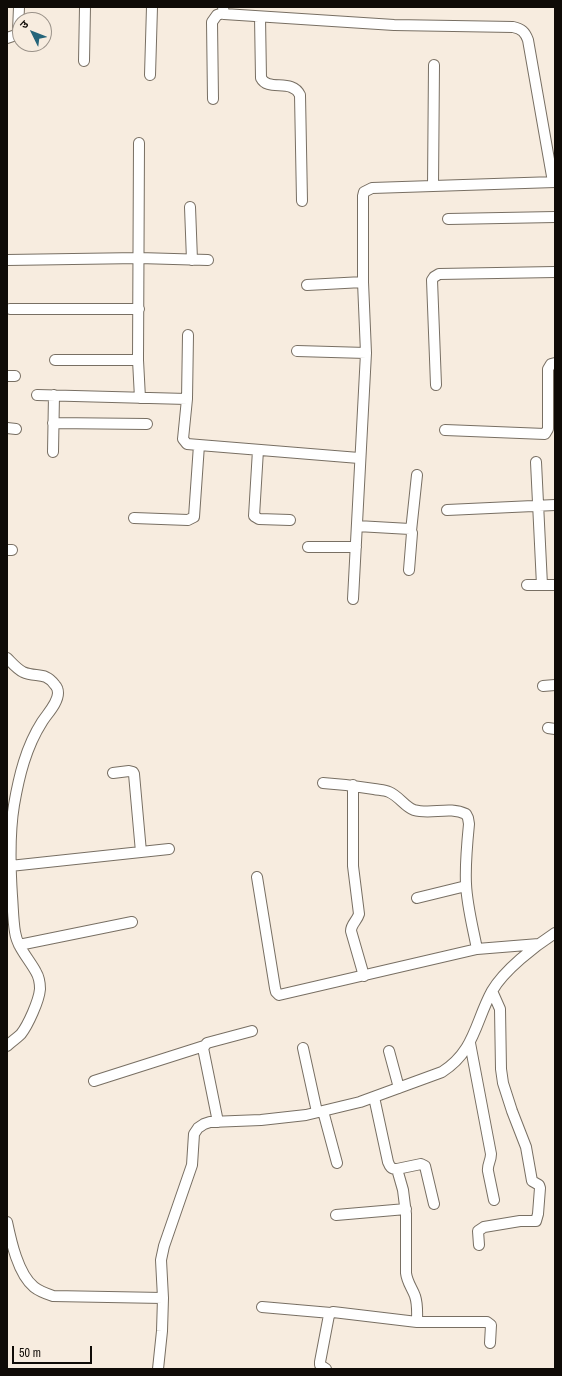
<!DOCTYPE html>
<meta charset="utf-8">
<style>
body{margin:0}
#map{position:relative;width:562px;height:1376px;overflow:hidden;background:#f7ecdf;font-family:"Archivo Narrow","Noto Sans Devanagari",sans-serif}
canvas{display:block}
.frame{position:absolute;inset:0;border:8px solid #0f0b07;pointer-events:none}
.north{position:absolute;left:12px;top:12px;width:40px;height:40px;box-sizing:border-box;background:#f7ecdf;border:1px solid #9a9289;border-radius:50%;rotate:313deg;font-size:11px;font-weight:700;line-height:16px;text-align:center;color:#0f0b07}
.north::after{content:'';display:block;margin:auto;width:14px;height:18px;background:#25657a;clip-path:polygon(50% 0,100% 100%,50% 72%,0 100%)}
.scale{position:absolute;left:12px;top:1346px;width:80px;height:18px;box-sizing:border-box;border:2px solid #0f0b07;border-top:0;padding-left:5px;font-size:12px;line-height:14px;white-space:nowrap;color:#0f0b07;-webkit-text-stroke:3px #f7ecdf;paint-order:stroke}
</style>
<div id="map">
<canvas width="562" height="1376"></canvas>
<div class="frame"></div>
<div class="north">उ</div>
<div class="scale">50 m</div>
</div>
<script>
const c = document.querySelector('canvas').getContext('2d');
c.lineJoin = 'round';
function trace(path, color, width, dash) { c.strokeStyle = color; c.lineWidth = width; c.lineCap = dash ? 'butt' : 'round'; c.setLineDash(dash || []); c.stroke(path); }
const minor = new Path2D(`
 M 223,7 L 224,14 L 394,25 L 513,27 C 522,29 525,32 528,40 L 553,182
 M 260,17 L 261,78 C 268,92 292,78 300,95 L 302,201
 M 7,38 L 16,35 L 18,31 L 19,7
 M 84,61 L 85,7
 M 150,75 L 152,7
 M 213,99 L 212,22 L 217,15 L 223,13
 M 139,143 L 138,360 L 140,398
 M 433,186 L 434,65
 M 190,207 L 192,260
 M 448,219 L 555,217
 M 7,260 L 139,258 L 208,260
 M 307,285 L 363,282
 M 10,309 L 139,309
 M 188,335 L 187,399 L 183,439 L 187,444 L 359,458
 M 297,351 L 366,353
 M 55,360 L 138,360
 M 7,376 L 15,376
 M 436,385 L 432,280 L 434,277 L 439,274 L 555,272
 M 37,395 L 187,399
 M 53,423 L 147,424
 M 7,428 L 16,429
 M 445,430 L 545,434 L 548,429 L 548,369 L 551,364 L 555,363
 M 258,450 L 254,516 L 259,519 L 290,520
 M 53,452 L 54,395
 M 536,462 L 542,585
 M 447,510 L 555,505
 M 134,518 L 188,520 L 194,517 L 199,445
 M 357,526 L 410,529 L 412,533 L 409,570
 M 411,531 L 417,475
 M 308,547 L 356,547
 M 7,550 L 12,550
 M 527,585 L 555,585
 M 353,599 L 366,353 L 363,282 L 363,196 L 364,192 L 372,188 L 555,182
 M 7,658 C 12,663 17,669 23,672 C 36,678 45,671 55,685 C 57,687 58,690 58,693 C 58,703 47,714 42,722 C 26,747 19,776 14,805 C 9,835 10,865 12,896 C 13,908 13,920 15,932 C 17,947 29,959 36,972 C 39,977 40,983 40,989 C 39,1001 28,1025 21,1034 C 17,1038 11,1042 7,1046
 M 543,686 L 555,685
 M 548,728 L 555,729
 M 113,773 L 129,771 L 133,772 L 134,774 L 141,852
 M 323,783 C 340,784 357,786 374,789 C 379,790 385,790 389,792 C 399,796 405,807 414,810 C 431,815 449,806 466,814 L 468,818 L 469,824 C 467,844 465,864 466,884 C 467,906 473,928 477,949
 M 353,785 L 353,866 L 359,914 C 357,921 351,924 351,931 L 364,976
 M 10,866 L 169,849
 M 257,877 L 275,988 L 276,992 L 279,995 L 477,949 L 539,944
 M 417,898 L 466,886
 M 19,945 L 132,922
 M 470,1043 L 491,1154 C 491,1161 487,1165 488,1171 L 494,1200
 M 303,1048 L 317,1112
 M 389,1051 L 399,1088
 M 94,1081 L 204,1046
 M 323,1111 L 337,1163
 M 218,1122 L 203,1048 L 207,1043 L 252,1031
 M 397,1169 L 421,1164 L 425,1166 L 434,1204
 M 336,1215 L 406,1209
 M 7,1222 C 11,1241 18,1274 34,1287 C 39,1291 47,1294 53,1296 L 163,1298 L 162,1331 L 158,1369
 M 479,1245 L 478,1231 L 484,1227 L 520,1221 L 536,1221 L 538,1214 L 540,1188 L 539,1185 L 532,1181 L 526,1147 L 512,1111 L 503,1083 L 501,1069 L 500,1009 L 492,991
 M 163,1298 L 161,1260 L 164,1246 L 192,1165 L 194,1134 L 198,1128 L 204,1124 L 210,1122 L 261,1120 L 306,1115 L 360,1102 L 442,1072 C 475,1051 475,1022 492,991 C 504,970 535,946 555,933
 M 262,1307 L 331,1313
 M 417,1322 L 487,1322 L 491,1325 L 490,1343
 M 326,1369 L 320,1365 L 320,1362 L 329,1315 L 333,1312 L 417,1322 C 417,1313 418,1305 415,1296 C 412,1288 407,1282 406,1273 L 406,1214 L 403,1190 L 397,1169 C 391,1169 390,1167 388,1162 L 374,1097`);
trace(minor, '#786f63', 12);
trace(minor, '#fff', 10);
</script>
